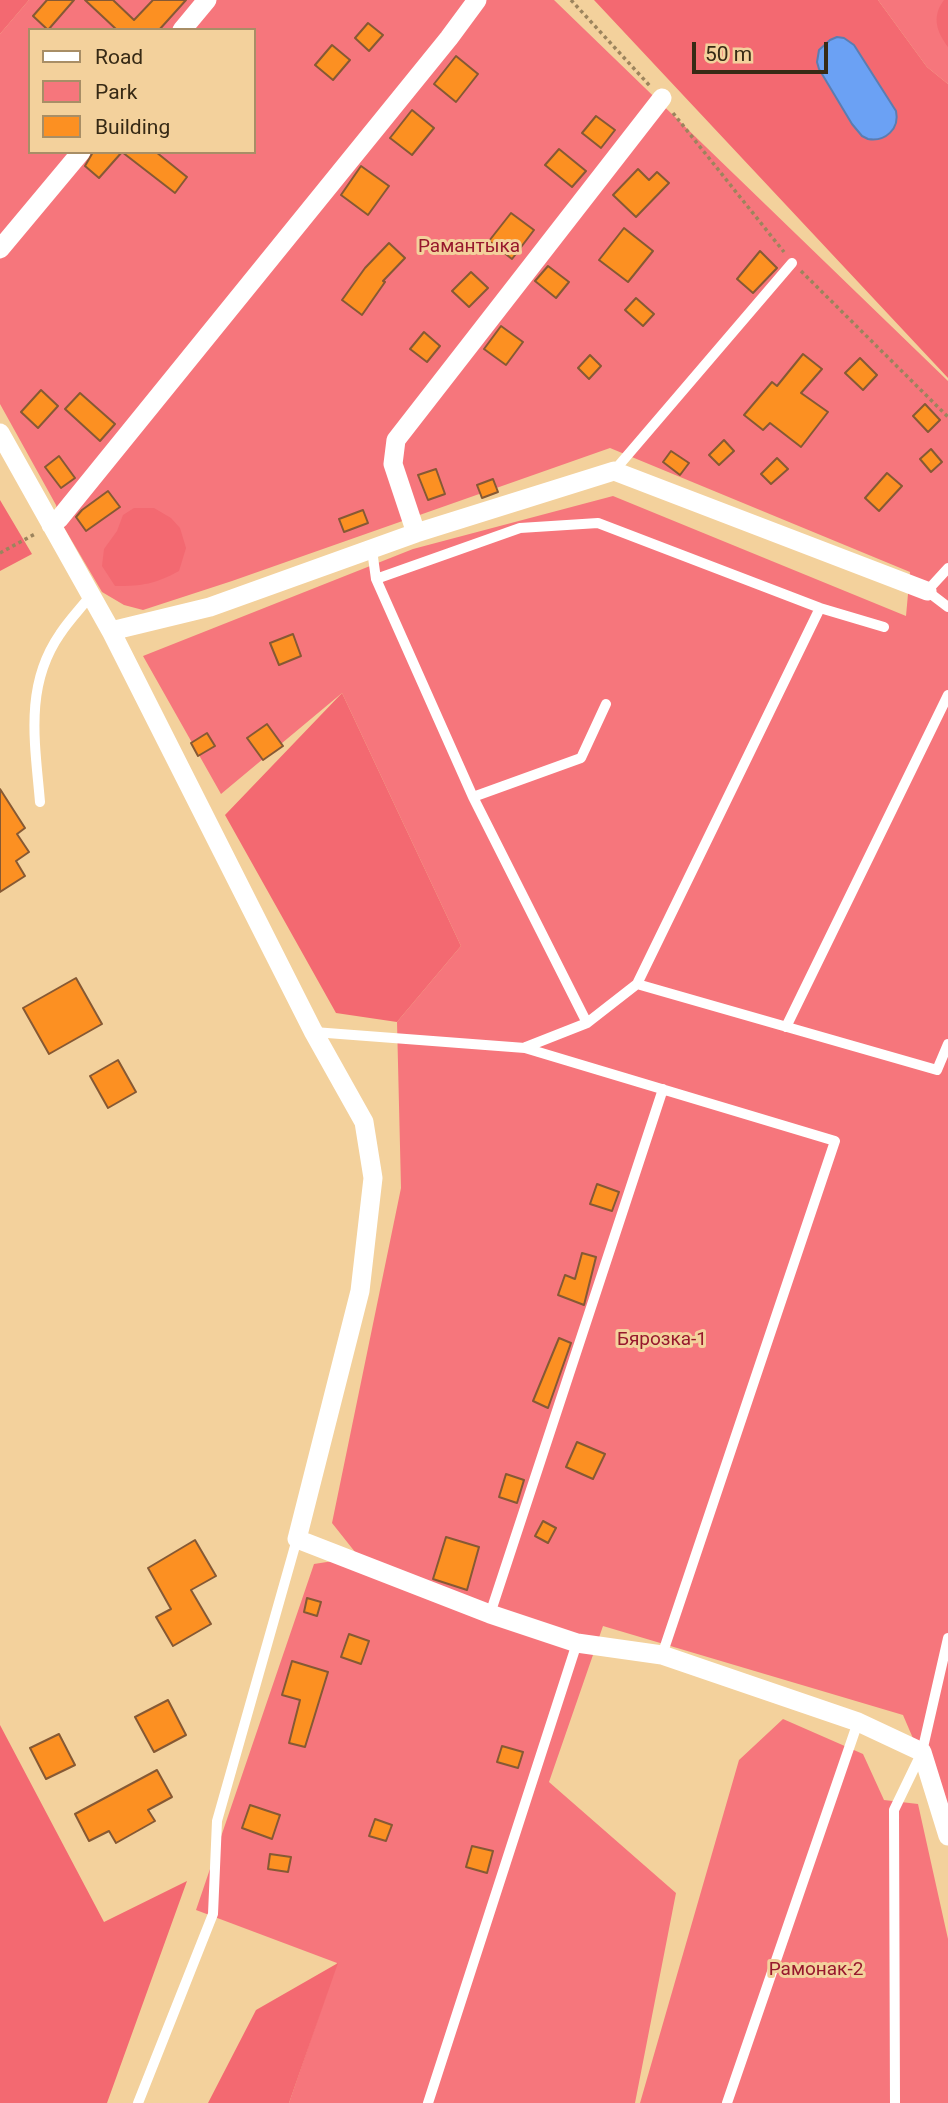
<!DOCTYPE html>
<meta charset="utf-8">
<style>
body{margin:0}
#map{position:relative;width:948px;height:2103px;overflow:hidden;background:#f3d19c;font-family:Roboto,sans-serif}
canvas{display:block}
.legend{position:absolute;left:28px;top:28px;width:228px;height:126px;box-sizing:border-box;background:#f3d19c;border:2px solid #a88e66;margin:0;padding:9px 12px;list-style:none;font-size:21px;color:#372a15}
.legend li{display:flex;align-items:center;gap:14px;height:35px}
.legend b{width:35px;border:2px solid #a88e66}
.scale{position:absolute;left:692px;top:42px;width:136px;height:32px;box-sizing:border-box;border:4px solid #372a15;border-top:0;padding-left:9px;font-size:21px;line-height:24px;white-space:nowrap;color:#372a15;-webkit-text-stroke:5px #f3d19c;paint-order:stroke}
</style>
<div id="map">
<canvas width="948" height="2103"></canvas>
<ul class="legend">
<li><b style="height:9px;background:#fff"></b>Road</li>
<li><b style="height:19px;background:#f6767c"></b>Park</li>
<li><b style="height:19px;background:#fc9022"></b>Building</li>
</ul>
<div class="scale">50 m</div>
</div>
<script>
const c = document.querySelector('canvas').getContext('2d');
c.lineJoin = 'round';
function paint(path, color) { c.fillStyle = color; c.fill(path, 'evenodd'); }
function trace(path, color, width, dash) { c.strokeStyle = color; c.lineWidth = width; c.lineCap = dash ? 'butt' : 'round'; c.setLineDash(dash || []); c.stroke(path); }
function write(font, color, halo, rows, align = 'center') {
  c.font = font + ' Roboto,sans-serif'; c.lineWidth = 6; c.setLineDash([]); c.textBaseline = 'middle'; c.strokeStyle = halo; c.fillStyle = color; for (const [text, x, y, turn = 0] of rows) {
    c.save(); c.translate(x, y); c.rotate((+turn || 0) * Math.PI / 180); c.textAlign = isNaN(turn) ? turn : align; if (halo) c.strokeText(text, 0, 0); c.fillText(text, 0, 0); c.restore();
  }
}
paint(new Path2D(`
 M 29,0 L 554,0 L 948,381 L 948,1820 L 903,1715 L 603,1626 L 549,1782 L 676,1893 L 635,2103 L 289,2103 L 337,1963 L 196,1910 L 314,1564 L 359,1557 L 332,1523 L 401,1188 L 397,1022 L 461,946 L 342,693 L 221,794 L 143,656 L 413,549 L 613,496 L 906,616 L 910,572 L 610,448 L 232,581 L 143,610 L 124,605 L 102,592 L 59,519 L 56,505 L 0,404 L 0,34 ZM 30,30 L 254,30 L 254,152 L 30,152 Z
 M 878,0 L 948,0 L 948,84 L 927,67 Z
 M 783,1719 L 863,1754 L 884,1800 L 918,1804 L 948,1939 L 948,2103 L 640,2103 L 739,1760 Z`), '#f6767c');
paint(new Path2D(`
 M 0,0 L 29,0 L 0,34 Z
 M 594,0 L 878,0 L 927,67 L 948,84 L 948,378 Z
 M 944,0 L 948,0 L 948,47 C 937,32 931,17 944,0 Z
 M 0,500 L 32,554 L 0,571 Z
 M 134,508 L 154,508 L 171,518 L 180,528 L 186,548 L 179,571 C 155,584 143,586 115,586 L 102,566 L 104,549 L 117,531 L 123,515 Z
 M 342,693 L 461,946 L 397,1022 L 336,1013 L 225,815 Z
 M 0,1725 L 104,1922 L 187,1881 L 107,2103 L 0,2103 Z
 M 338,1963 L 289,2103 L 208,2103 L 256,2010 Z`), '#f36971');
const water = new Path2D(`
 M 837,37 L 844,38 L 854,45 L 896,111 C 900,129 885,142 868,139 L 862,136 L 852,124 L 819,69 L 817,62 L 819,50 L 830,40 Z`);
paint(water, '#6ba1f4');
trace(water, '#5b7db1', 2);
const building = new Path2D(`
 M 47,0 L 74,0 L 48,30 L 33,16 Z
 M 85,0 L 113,0 L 134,20 L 153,0 L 186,0 L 159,30 L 117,30 Z
 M 368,23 L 383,35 L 369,51 L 355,38 Z
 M 332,45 L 350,60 L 333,80 L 315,65 Z
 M 456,56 L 478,74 L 456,102 L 434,84 Z
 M 412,110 L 434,128 L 412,155 L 390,138 Z
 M 596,116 L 615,130 L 601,148 L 582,133 Z
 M 559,149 L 586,171 L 572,187 L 545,165 Z
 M 93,152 L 122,152 L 99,178 L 85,166 Z
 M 122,152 L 156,152 L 187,177 L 175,193 Z
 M 361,166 L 389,186 L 368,215 L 341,195 Z
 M 638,169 L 649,180 L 657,172 L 669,183 L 636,217 L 613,195 Z
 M 511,213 L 534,230 L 512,259 L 489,241 Z
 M 624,228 L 653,251 L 628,282 L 599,260 Z
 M 389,243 L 405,258 L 383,281 L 385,282 L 362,315 L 342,300 L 365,268 Z
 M 760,251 L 777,268 L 753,293 L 737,279 Z
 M 548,266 L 569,282 L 556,298 L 535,281 Z
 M 471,272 L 488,288 L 469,307 L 452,291 Z
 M 636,298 L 654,314 L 643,326 L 625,310 Z
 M 501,326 L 523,342 L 506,365 L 484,349 Z
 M 424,332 L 440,346 L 427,362 L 410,349 Z
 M 803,354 L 822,369 L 801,393 L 828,412 L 801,447 L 770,423 L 763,430 L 744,415 L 772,382 L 777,386 Z
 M 590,355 L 601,366 L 589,379 L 578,368 Z
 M 860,358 L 877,375 L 863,390 L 845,373 Z
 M 41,390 L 58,406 L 38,428 L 21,412 Z
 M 80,393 L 115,424 L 100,441 L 65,409 Z
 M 925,404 L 940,420 L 928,432 L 913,416 Z
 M 724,440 L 734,451 L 719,465 L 709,455 Z
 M 931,449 L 942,462 L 931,472 L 920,459 Z
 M 671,451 L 689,463 L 680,475 L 663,462 Z
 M 59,456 L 75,478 L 61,488 L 45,467 Z
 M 777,458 L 788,469 L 771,484 L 761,474 Z
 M 436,469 L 445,494 L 428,500 L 418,475 Z
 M 887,473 L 902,486 L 879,511 L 865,498 Z
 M 493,479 L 498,492 L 482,498 L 477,485 Z
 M 108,491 L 120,507 L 86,531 L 76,517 L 82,510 Z
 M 363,510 L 368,523 L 344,532 L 339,519 Z
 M 293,634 L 301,656 L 279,665 L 270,643 Z
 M 267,724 L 283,746 L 263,760 L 247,738 Z
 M 207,733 L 215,746 L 198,756 L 191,743 Z
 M 0,789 L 25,828 L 17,834 L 29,852 L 16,861 L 25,876 L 0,892 Z
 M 76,978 L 102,1024 L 49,1054 L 23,1008 Z
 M 118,1060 L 136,1092 L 108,1108 L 90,1076 Z
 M 597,1184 L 619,1192 L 612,1211 L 590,1204 Z
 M 582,1253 L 596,1257 L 584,1305 L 558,1295 L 565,1275 L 575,1279 Z
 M 559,1338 L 571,1343 L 548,1408 L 533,1401 Z
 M 577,1442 L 605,1454 L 593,1479 L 566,1467 Z
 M 506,1474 L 524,1480 L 517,1503 L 499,1497 Z
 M 543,1521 L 556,1528 L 548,1543 L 535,1536 Z
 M 446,1537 L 479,1547 L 467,1590 L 433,1579 Z
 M 195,1540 L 216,1576 L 191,1590 L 211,1624 L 173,1646 L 156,1617 L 171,1609 L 148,1568 Z
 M 307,1598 L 321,1602 L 317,1616 L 304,1612 Z
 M 349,1634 L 369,1641 L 361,1664 L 341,1657 Z
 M 292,1661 L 328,1672 L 305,1747 L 289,1743 L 300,1700 L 282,1695 Z
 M 168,1700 L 186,1735 L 154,1752 L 135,1717 Z
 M 59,1734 L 75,1765 L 46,1779 L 30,1748 Z
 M 502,1746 L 523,1752 L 518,1768 L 497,1762 Z
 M 157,1770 L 172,1797 L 148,1810 L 155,1821 L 116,1843 L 109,1831 L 89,1841 L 75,1814 Z
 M 250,1805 L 280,1815 L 272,1839 L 242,1828 Z
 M 375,1819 L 392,1825 L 386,1841 L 369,1836 Z
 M 472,1846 L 493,1851 L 487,1873 L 466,1867 Z
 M 270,1854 L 291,1857 L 288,1872 L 268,1869 Z`);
paint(building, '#fc9022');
trace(building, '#865934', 2);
trace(new Path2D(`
 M 571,0 L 650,86
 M 673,113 L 784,252
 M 801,271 L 948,417
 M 0,553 L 35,534`), '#9c845d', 3.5, [3.5, 3.5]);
trace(new Path2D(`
 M 614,471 L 792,263
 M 372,550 L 376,579 L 473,797 L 587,1023
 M 948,568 L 927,591 L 948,607
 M 376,579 L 520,528 L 598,523 L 820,608 L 884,627
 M 473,797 L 581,758 L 606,704
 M 40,802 C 35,743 24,686 60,634 C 69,620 81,608 91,595
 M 637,984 L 937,1070 L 948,1044
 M 786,1027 L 948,695
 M 314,1032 L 525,1048 L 835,1141 L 662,1655
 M 526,1047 L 587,1023 L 637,984 L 820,608
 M 490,1614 L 663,1089
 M 138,2103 L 213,1914 L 217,1821 L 297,1539
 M 428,2103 L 577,1643
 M 727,2103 L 858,1722
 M 895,2103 L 894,1810 L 922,1752 L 948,1638`), '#fff', 10);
trace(new Path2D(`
 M 182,30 L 207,0
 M 0,249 L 81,152
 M 0,433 L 111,631 L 313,1031 L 364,1122 L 373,1178 L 360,1291 L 297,1539 L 490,1614 L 577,1643 L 662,1655 L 858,1722 L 922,1752 L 948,1836
 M 51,525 L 59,519 L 449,38 L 477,0
 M 416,533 L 393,464 L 396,440 L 662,98
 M 111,631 L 210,607 L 416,533 L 614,471 L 927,591`), '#fff', 19);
write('19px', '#97182d', '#f3d19c', [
 ["Рамантыка",469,247],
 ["Бярозка-1",662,1340],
 ["Рамонак-2",816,1970]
]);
</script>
